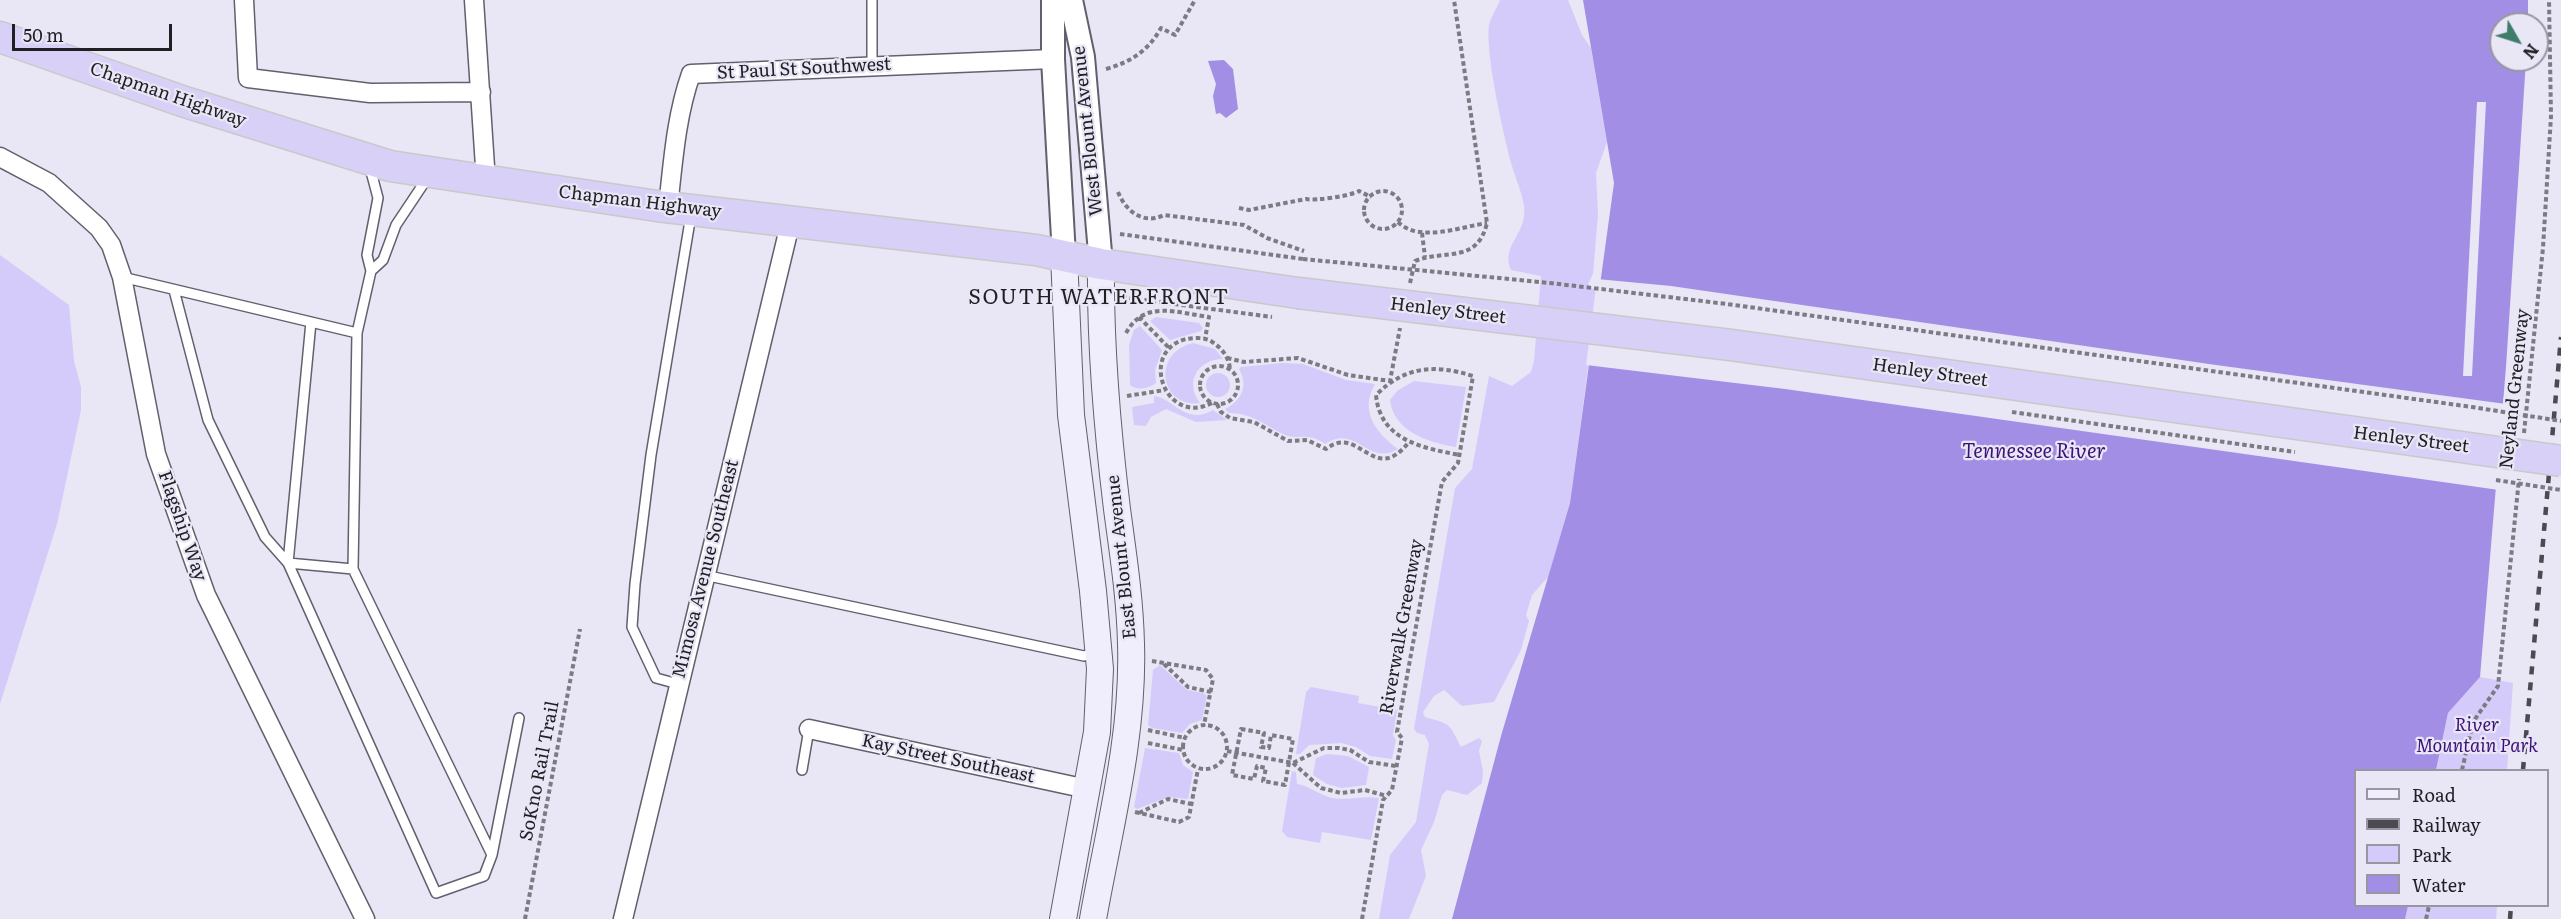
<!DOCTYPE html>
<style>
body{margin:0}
#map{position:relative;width:2561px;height:919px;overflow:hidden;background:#e9e6f5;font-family:Literata,serif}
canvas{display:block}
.legend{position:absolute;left:2354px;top:769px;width:195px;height:138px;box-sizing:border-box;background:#e9e6f5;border:2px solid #9996a1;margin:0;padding:8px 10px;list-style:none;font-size:18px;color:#201f24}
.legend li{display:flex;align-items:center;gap:12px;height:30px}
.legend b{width:30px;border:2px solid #9996a1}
.north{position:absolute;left:2489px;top:12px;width:60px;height:60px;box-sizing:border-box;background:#e9e6f5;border:2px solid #9996a1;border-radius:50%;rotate:129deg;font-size:16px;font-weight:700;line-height:24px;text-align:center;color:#201f24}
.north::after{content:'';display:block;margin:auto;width:21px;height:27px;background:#3e7d6a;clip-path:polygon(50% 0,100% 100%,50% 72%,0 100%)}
.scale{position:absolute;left:12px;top:24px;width:160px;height:27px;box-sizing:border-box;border:3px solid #201f24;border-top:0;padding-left:8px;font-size:18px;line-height:21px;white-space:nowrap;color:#201f24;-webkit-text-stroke:4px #e9e6f5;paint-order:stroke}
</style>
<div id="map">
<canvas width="2561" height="919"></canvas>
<ul class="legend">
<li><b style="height:8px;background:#f0edfc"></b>Road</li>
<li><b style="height:8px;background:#4b4a51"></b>Railway</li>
<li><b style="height:16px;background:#d5cbfa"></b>Park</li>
<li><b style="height:16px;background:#a38ee5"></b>Water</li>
</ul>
<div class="north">N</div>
<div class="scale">50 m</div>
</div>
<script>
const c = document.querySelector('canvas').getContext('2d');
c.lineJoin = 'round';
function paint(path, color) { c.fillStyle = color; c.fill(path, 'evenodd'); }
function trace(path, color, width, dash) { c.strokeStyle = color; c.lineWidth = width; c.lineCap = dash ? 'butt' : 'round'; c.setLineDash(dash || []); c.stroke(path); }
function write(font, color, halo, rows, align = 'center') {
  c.font = font + ' Literata,serif'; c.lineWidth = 4.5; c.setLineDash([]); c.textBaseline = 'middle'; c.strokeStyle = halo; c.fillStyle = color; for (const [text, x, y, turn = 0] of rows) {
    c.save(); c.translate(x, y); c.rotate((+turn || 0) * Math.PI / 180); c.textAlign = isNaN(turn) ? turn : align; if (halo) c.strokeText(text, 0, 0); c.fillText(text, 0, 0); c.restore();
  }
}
paint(new Path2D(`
 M 1500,0 L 1568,0 L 1582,35 L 1591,48 L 1607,142 L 1596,173 L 1598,215 L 1593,274 L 1588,284 L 1598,294 L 1570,503 L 1549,576 L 1532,595 L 1526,615 L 1529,621 L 1521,650 L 1494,702 L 1462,706 L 1444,690 L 1434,696 L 1423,712 L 1425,717 C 1452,725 1448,722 1461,747 L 1479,738 L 1482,741 L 1479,751 L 1483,771 L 1482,783 L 1467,795 L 1447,790 L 1442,795 L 1434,822 L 1421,850 L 1426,876 L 1409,919 L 1379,919 L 1390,855 L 1416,822 L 1429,744 L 1425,735 L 1417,733 L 1414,729 L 1455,488 L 1472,469 L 1489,376 L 1512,386 L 1531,372 L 1534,361 L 1541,276 L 1511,270 C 1500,245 1528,234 1524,206 C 1522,193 1516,179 1512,166 C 1504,137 1485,53 1489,25 C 1491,17 1497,8 1500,0 Z
 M 0,255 L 69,305 L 74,361 L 81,387 L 81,410 L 57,524 L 0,704 Z
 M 1156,317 L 1199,323 L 1203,328 L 1201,331 L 1170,340 L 1150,321 Z
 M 1140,326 L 1162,350 L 1155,370 L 1156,383 C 1151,388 1136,391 1130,385 L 1129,345 L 1134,330 Z
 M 1193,343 L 1215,349 L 1223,359 C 1198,359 1184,382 1200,403 C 1160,408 1151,353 1193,343 Z
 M 1283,363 L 1303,364 L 1346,380 L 1375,384 C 1359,411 1376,433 1398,449 C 1367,467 1357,423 1325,444 C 1309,432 1297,440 1285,435 C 1266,426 1252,413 1229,413 L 1225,409 C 1241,401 1249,386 1239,369 L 1241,367 Z
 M1206 385a12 12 0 1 1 24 0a12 12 0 1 1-24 0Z
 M 1414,381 L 1466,387 L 1456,447 C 1429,443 1393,431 1390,400 L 1397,391 Z
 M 1154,396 C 1173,398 1186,426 1213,410 L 1227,420 L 1196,422 L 1166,409 L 1151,417 L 1146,426 L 1134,425 L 1132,407 L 1154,403 Z
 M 1160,665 L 1187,690 L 1203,693 L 1207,696 L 1202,720 L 1190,724 L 1182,733 L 1152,728 L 1148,725 L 1153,670 Z
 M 2480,677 L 2513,683 L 2507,770 L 2436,770 L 2448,713 Z
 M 1311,687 L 1359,696 L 1358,703 L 1397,710 L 1393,735 L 1396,740 L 1392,759 L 1370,756 L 1356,747 L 1341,743 L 1309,745 L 1300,754 L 1296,754 L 1306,692 Z
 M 1145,748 L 1179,753 L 1183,765 L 1193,772 L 1188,799 L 1168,797 L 1137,809 L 1134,807 Z
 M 1327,754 L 1348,756 L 1369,767 L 1366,785 L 1342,788 L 1327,784 L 1313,775 L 1316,758 Z
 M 1292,771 L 1296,772 L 1297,784 C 1310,786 1319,795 1332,798 C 1349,801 1362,795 1379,798 L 1371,840 L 1322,832 L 1320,843 L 1287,837 L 1282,831 Z
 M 2408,906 L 2497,906 L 2496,919 L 2405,919 Z`), '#d5cbfa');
paint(new Path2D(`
 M 1583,0 L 2528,0 L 2528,24 L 2501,24 L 2501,60 L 2526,60 L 2506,367 L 2480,677 L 2448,713 L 2436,770 L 2356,770 L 2356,906 L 2408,906 L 2405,919 L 1452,919 L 1501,736 L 1570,503 L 1614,183 Z
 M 1224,60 L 1233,69 L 1238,109 L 1226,118 L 1220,113 L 1216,114 L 1213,96 L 1216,84 L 1208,61 Z`), '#a38ee5');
paint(new Path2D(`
 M 2477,102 L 2486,102 L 2472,376 L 2463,376 Z
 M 1597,279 L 1671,286 L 2216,365 L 2506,404 L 2499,490 L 1785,389 L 1586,365 Z`), '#e9e6f5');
const service = new Path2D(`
 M 872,66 L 872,0
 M 371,271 L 383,260 L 396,225 L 428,177
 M 122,277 L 357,333 L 371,271 L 367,255 L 378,198 L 369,164
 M 174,290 L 208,420 L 265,537 L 288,563 L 353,569 L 357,333
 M 311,322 L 288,563 L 436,893 L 484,876 L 492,855 L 353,569
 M 704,575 L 1084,656 L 1097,652
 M 678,684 L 656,678 L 632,627 L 635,584 L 651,455 L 691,215
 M 802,770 L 809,729
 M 492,855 L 519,718`);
const minor = new Path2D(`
 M 244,0 L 248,78 L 370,93 L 481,92
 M 474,0 L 486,182
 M 0,157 L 49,183 L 99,228 L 111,245 L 122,277 L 156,454 L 206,595 L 365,919
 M 668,207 C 673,163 676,116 691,74 L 1053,59
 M 809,729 L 1087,789
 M 623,919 L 791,220`);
const tertiary = new Path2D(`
 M 1053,0 L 1053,59 L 1064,256
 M 1071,0 L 1083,57 L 1101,264`);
const secondary = new Path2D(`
 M 1063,919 L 1097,732 L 1100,669 L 1093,591 L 1071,415 L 1064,256
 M 1093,919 C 1109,829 1134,736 1131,644 C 1130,598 1123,554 1117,509 C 1107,427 1100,346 1101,264`);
const trunk = new Path2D(`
 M 0,37 L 182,101 L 390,166 L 657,206 L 1036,250 L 1101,264 L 1298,293`);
trace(service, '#62606c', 12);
trace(minor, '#62606c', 21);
trace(tertiary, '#62606c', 26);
trace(secondary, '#62606c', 28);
trace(trunk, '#c9c9ca', 33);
trace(new Path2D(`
 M 2537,34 L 2544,34
 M 1106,69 C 1131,62 1148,51 1161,28 L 1175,35 L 1195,0
 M1364 210a19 19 0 1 1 38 0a19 19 0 1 1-38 0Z
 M 1118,192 C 1126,212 1144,225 1164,215 L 1244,225 L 1267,238 L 1304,251
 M 1239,208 L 1249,210 L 1306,199 C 1316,201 1350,196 1359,191 L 1371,197
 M 1398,222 C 1419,243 1460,227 1487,223
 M 1422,233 L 1425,257
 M 1120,234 L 1303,259
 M 1410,283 L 1415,261 C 1446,249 1477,264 1487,223 L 1454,0
 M 1122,297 L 1272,317
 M 1139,317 L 1170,349
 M 1126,333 C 1145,299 1177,313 1209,317 L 1205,339
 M 1227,358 L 1244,362 L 1298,358 L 1348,375 L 1390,381 L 1400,328
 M1200 385a19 19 0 1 1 38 0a19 19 0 1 1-38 0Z
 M 1127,396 L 1165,390
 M 1212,403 C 1165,427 1138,351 1186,339 C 1193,338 1201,337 1209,340 C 1220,346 1229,356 1230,369
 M 1217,404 L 1221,412 L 1230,418 L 1254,422 L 1288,441 L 1307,440 L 1326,449 C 1360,423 1373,487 1409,442
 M 2524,433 L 2543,248 L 2551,116 L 2549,0
 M 1152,661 L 1206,670 L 1213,679 L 1204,725
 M 1164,664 L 1188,687 L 1211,692
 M1183 747a22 22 0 1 1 44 0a22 22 0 1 1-44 0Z
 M 1241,729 L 1264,733 L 1261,747 L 1269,748 L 1271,735 L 1293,739 L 1285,785 L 1263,781 L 1266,768 L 1257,766 L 1254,779 L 1232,775 Z
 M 1148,730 L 1185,738
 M 1148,743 L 1183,750
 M 1227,751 L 1293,763 L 1324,748 L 1339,748 L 1350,750 L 1369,762 L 1396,766
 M 1293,763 L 1321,788 L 1341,793 L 1365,790 L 1387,796
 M 2462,770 L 2473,722 L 2498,686 L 2519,479
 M 1135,812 L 1179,822 L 1189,817 L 1198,769
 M 1139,813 L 1168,799 L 1191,804
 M 525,919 L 580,629
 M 1362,919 L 1383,800 L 1392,790 L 1402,738 L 1397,732 L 1442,482 L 1458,463 L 1473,376 C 1435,364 1405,366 1376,395 C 1380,440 1422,448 1460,455
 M 2426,919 L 2429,906`), '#7c7a83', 4, [4.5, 3]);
trace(service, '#fff', 9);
trace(minor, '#fff', 18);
trace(tertiary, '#fff', 22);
trace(secondary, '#f0edfc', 26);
trace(trunk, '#d8d0f6', 30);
trace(new Path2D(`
 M 2523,770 L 2561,337
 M 2510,919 L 2511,906`), '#4b4a51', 4.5, [8, 8]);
const trunkBridge = new Path2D(`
 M 1298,293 L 1731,345 L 2561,461`);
trace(trunkBridge, '#c9c9ca', 33, []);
trace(new Path2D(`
 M 1303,259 L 1550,283 L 1727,304 L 2472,407 L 2561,421
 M 2012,412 L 2295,452
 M 2496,480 L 2561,490`), '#7c7a83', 4, [4.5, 3]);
trace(trunkBridge, '#d8d0f6', 30);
write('18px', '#201f24', '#e9e6f5', [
 ["St Paul St Southwest",804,69,-3],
 ["Chapman Highway",168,95,19],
 ["West Blount Avenue",1088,131,-96],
 ["Chapman Highway",640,202,7],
 ["Henley Street",1448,311,7],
 ["Henley Street",1930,373,8],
 ["Neyland Greenway",2515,389,-84],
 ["Henley Street",2411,440,7],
 ["Flagship Way",182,526,71],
 ["East Blount Avenue",1122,557,-96],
 ["Mimosa Avenue Southeast",706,569,-76],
 ["Riverwalk Greenway",1402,627,-80],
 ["Kay Street Southeast",948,759,12],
 ["SoKno Rail Trail",540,771,-79]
]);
write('italic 18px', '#3c1178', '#e9e6f5', [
 ["River",2477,726],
 ["Mountain Park",2477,747]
]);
write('italic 20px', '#3c1279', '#e9e6f5', [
 ["Tennessee River",2034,452]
]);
c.letterSpacing = '1.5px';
write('21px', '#201f24', '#e9e6f5', [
 ["SOUTH WATERFRONT",1099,298]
]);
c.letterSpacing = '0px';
</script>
